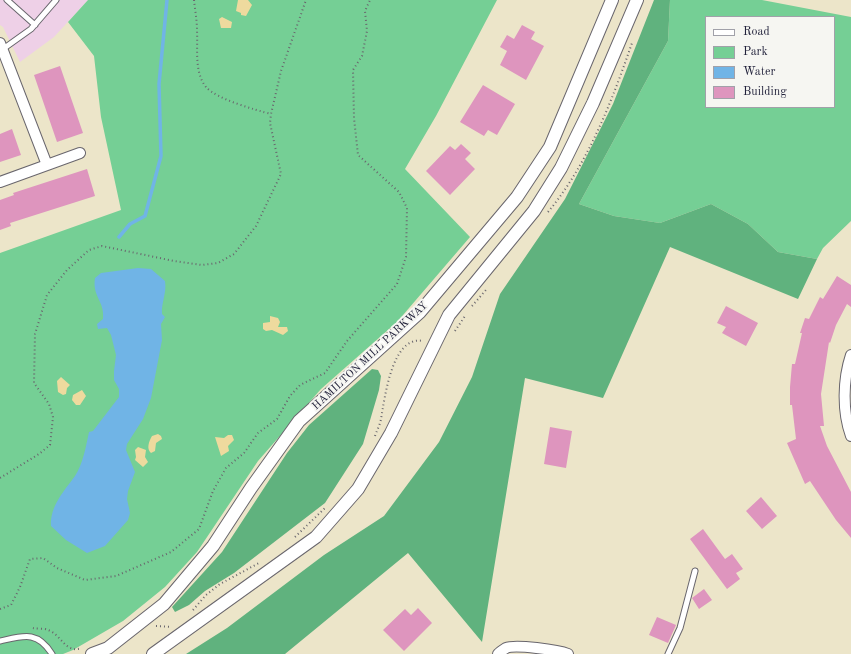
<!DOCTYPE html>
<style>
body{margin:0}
#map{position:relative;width:851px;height:654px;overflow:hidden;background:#ece5c9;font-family:"Old Standard TT",serif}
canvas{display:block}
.legend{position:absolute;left:705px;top:16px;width:130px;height:92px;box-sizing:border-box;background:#f6f6f2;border:1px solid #a1a1a9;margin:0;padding:5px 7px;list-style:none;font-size:12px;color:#22223b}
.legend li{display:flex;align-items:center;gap:8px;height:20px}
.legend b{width:20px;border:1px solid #a1a1a9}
</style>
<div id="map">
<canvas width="851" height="654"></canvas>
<ul class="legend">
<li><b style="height:5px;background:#fff"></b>Road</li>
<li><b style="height:11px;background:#75cf95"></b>Park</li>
<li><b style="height:11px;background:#70b4e6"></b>Water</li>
<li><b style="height:11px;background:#de95be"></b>Building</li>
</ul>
</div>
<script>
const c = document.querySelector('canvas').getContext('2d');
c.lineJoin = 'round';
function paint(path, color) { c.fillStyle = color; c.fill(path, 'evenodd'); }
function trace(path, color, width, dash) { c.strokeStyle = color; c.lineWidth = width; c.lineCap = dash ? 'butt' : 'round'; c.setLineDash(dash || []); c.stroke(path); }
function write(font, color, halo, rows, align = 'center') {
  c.font = font + ' "Old Standard TT",serif'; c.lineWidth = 4; c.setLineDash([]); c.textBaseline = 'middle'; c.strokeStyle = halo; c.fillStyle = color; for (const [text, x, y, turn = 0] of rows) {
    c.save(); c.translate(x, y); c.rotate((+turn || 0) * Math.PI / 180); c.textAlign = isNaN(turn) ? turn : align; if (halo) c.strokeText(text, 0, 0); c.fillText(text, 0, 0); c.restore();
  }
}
paint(new Path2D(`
 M 0,0 L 88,0 L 54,37 L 20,62 L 3,27 L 0,25 Z`), '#eed0e7');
paint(new Path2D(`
 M 88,0 L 497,0 L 436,116 L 405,169 L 470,237 L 397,322 L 321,389 L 258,461 L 197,552 L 165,587 L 123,621 L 73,650 L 63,654 L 0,654 L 0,253 L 121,210 L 101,117 L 94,56 L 68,22 Z
 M 670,0 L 762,0 L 851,17 L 851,221 L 823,248 L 817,259 L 778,252 L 748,224 L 711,204 L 660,223 L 614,216 L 579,204 L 668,41 ZM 706,17 L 834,17 L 834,107 L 706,107 Z`), '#75cf95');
paint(new Path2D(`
 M 654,0 L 670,0 L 668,41 L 579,204 L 614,216 L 660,223 L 711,204 L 748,224 L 778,252 L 817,259 L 798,299 L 670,247 L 603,398 L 525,378 L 482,642 L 408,553 L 285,654 L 186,654 L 227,628 L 324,555 L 384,516 L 439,442 L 472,377 L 500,294 L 565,199 L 613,104 Z
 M 372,369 L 378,370 L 381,376 L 379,390 L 363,444 L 325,503 L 234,573 L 205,591 L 189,605 L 175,612 L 172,607 L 222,552 L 287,453 L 309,425 Z`), '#60b27e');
paint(new Path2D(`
 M 238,0 L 248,0 L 252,5 L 246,16 L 241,15 L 241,13 L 236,11 Z
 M 222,17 L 232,22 L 231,28 L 221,28 L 219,19 Z
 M 270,316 L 278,318 L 280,322 L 278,327 L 287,327 L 288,331 L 283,335 L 272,330 L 266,331 L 263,329 L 263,323 L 270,322 Z
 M 61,377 L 70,385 L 67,388 L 66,394 L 63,395 L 58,392 L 57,381 Z
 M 82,390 L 86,396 L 80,405 L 76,405 L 72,400 L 73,395 Z
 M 158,434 L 161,436 L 162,439 L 156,443 L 155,451 L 151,453 C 146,449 149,441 152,436 Z
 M 228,435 L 232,435 L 234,440 L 228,446 L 229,451 L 221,456 L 215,437 L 224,438 Z
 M 138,447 L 146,450 L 145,457 L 148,462 L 143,467 L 135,460 L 136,457 L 135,450 Z`), '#eeda9e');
paint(new Path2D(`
 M 138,268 L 151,269 L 165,281 C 167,293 161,303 162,314 L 165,317 L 161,324 L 162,340 L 151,398 L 143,419 L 127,444 L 126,450 L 135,472 L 128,491 L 127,499 L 130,513 L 128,520 L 105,546 L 87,553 L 66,540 L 51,526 C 50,506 64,491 75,476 C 83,464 86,446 89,432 L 93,431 L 119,397 L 119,389 L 114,380 L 114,371 L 116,355 L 111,335 L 107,328 L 98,329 L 97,324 L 103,319 C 105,301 92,297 95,278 L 101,273 Z`), '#70b4e6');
trace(new Path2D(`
 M 119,237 L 130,224 L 145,216 L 161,156 L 159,84 L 167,0`), '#70b4e6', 3.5);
paint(new Path2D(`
 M 522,25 L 535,32 L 531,39 L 544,46 L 526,80 L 500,65 L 507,51 L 500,47 L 507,35 L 514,39 Z
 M 60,66 L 83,133 L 57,142 L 34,75 Z
 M 483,85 L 515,104 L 497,135 L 488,130 L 484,136 L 460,122 Z
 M 12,129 L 21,155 L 0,162 L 0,134 Z
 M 461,144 L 471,153 L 465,159 L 475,169 L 450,195 L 426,171 L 450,146 L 455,150 Z
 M 87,169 L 95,196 L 10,223 L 11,226 L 0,230 L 0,200 L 14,195 L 13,193 Z
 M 837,276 L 851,285 L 851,307 L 847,304 L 836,325 L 830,343 L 829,342 L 821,394 L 824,426 L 820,426 L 827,446 L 851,492 L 851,538 L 836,520 L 810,481 L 805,484 L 787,443 L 796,439 L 792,405 L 790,405 L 790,387 L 792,364 L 795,364 L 802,333 L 800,333 L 805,318 L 809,319 L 820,297 L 823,299 Z
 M 726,306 L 758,323 L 746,346 L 722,333 L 726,327 L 717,323 Z
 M 550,427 L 572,431 L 566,468 L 544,464 Z
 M 761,497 L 777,516 L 762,529 L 746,511 Z
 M 703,529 L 725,559 L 732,554 L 743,569 L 736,573 L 740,579 L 727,589 L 690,539 Z
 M 704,589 L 712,600 L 699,609 L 692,598 Z
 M 418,608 L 432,623 L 404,651 L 383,630 L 405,609 L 411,615 Z
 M 657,617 L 676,625 L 668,643 L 649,635 Z`), '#de95be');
const service = new Path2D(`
 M 7,0 L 35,25
 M 3,49 L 31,29 L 56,0
 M 0,641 C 23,636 37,630 52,654
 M 668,654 L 680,628 L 695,571`);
const minor = new Path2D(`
 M 0,43 L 47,165 L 0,182
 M 47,165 L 80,153
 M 851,355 C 843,379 842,411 851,436
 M 498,654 C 500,652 503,650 506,648 C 515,644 558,650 568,654`);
const tertiary = new Path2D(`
 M 92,654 L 108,648 L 164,604 L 213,546 L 251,488 L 299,421 L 420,312 L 517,197 L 550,147 L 612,0
 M 153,654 L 316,537 L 358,489 L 391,433 L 449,315 L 534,211 L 561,168 L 593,103 L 637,0`);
trace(service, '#69666d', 7);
trace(minor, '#69666d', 12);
trace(tertiary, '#69666d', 14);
trace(new Path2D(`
 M 194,0 C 195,10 197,20 197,31 C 198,49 194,72 206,87 C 216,99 256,110 271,114
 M 548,212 C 588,164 612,101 632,43
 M 472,306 L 486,290
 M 455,331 L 465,316
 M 375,436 C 377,430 380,425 381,419 C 385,397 392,335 423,341
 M 0,478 L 39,454 L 50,445 L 53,417 L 49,404 L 34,383 L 35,334 L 47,295 L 67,270 L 89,250 L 102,246 L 174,261 L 202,265 L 218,263 L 234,254 L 256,226 L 281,174 L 270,123 L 271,114 L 281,71 L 306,0
 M 295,537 L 325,508
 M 0,609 L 11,605 L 20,587 L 30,559 L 43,558 L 57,568 L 85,580 L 116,576 L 171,552 L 199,529 L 213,491 L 226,468 L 244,453 L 258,433 L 277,419 L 290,396 L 300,385 L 325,373 L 347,341 L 397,284 L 406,257 L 407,208 L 399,192 L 358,155 L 354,118 L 353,70 L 362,56 L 367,31 L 365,11 L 370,0
 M 193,610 L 206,595 L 220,584 L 259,563
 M 156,626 L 171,627
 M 33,628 C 37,629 44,628 48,630 C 62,635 65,654 82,648`), '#69666d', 2, [1, 3]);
trace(service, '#fff', 5);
trace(minor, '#fff', 10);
trace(tertiary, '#fff', 12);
write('11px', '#22223b', '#f6f6f2', [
 ["HAMILTON MILL PARKWAY",370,356,-43]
]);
</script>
